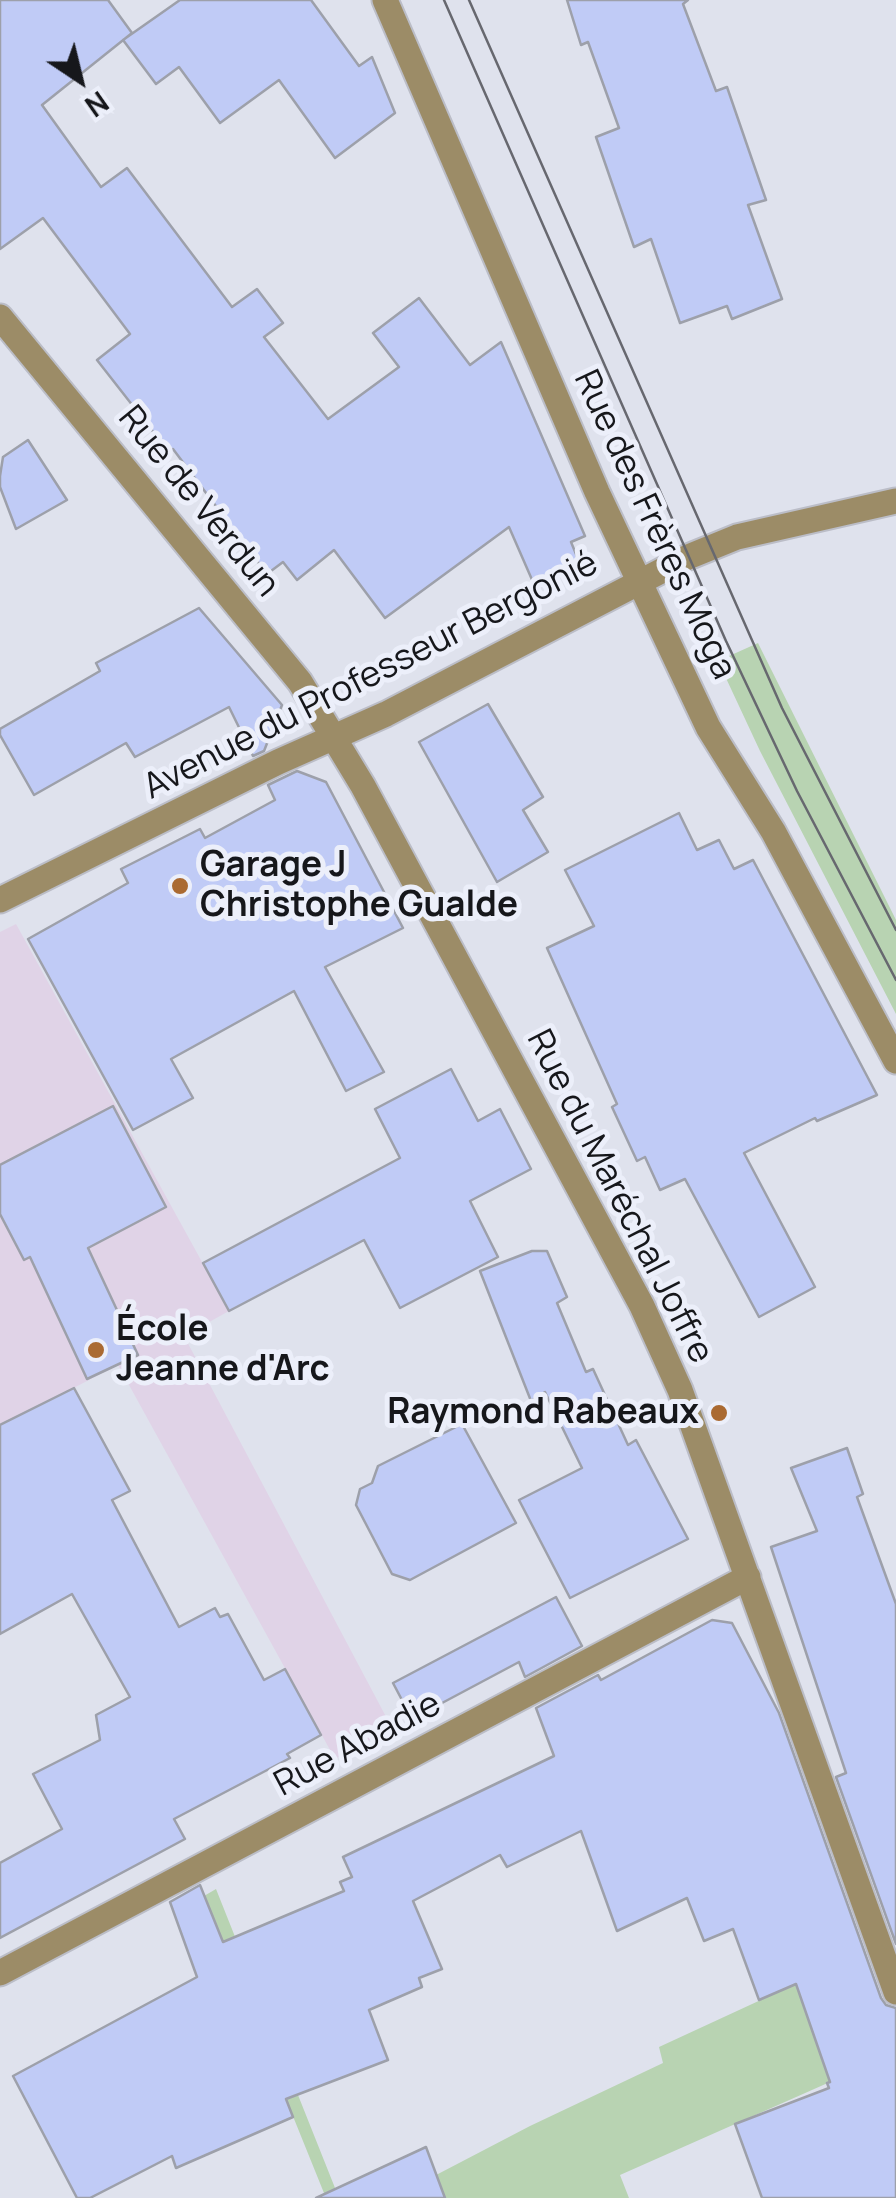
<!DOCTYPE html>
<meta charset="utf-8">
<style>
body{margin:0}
#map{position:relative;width:896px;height:2198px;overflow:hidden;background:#dfe2ed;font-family:Manrope,sans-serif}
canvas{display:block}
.north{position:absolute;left:30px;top:30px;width:100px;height:100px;-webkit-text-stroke:8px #eceffa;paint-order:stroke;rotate:145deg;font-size:28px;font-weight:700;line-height:40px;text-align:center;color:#16171b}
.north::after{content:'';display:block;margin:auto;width:35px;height:45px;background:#16171b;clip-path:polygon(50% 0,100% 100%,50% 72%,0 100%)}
</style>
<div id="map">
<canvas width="896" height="2198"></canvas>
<div class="north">N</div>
</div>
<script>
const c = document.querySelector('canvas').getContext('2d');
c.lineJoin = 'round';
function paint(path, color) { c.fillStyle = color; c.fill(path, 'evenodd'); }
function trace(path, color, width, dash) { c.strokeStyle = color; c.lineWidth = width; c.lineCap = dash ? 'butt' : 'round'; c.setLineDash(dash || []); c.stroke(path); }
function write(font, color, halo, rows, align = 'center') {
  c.font = font + ' Manrope,sans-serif'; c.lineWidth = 10; c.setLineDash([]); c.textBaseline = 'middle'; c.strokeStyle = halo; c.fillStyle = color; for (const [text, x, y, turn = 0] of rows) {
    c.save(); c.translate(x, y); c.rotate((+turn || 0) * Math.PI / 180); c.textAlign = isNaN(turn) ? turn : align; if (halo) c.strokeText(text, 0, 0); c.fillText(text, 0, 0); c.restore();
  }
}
paint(new Path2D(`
 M 16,924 L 229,1311 L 184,1336 L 392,1728 L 335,1759 L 118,1365 L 0,1426 L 0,932 Z`), '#e0d3e7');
paint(new Path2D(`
 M 758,643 L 896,920 L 896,1014 L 760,751 L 718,661 Z
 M 216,1889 L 339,2198 L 326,2198 L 204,1896 Z
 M 856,1956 L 813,2031 L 830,2082 L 620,2175 L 629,2198 L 392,2198 L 530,2126 L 663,2063 L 659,2047 Z`), '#b8d3b2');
const building = new Path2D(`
 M 0,0 L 108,0 L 132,33 L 42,105 L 101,187 L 127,168 L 232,307 L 257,289 L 283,323 L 264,337 L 328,419 L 399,367 L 373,333 L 419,298 L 470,365 L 501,342 L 585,536 L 571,542 L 578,559 L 533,582 L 509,527 L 385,618 L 334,550 L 297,580 L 283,562 L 267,574 L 173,449 L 169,452 L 97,360 L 130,334 L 43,218 L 0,249 Z
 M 180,0 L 311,0 L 359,66 L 372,57 L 395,113 L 335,158 L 279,80 L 220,123 L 179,67 L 156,84 L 123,40 Z
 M 567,0 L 688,0 L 683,4 L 716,91 L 727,87 L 766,200 L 748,205 L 782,299 L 732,319 L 727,306 L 680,323 L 651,239 L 634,247 L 596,137 L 619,128 L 588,42 L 581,45 Z
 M 28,440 L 67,500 L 16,529 L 0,487 L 0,476 L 3,457 Z
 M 199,608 L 282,705 L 264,751 L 253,756 L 229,707 L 135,757 L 126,743 L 34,795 L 0,735 L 0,729 L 100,671 L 96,663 Z
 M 488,704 L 543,797 L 523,810 L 548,852 L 497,882 L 419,742 Z
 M 297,771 L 326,782 L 403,928 L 325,967 L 384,1072 L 346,1091 L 294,991 L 171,1059 L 193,1098 L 133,1130 L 28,939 L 128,883 L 121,869 L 200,829 L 205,838 L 275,800 L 268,785 Z
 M 679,813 L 697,850 L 719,840 L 734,869 L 753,860 L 877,1095 L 817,1121 L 815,1118 L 744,1153 L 815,1287 L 759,1317 L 685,1179 L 660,1190 L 645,1157 L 637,1161 L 612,1107 L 617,1104 L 547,948 L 594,926 L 565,870 Z
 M 451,1069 L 478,1121 L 500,1109 L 531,1169 L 470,1201 L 498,1257 L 400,1308 L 364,1240 L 229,1311 L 203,1263 L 400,1158 L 375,1109 Z
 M 113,1106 L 166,1207 L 88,1248 L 138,1355 L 87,1379 L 30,1257 L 24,1260 L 0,1214 L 0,1165 Z
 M 532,1251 L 547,1251 L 567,1297 L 557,1303 L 586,1372 L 593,1369 L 628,1445 L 636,1440 L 688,1539 L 570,1598 L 519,1500 L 582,1468 L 545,1392 L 531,1401 L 480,1271 Z
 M 74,1388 L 130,1491 L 112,1500 L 179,1627 L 215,1608 L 220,1617 L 228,1614 L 264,1680 L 285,1669 L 321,1735 L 287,1754 L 290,1758 L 174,1819 L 185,1839 L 0,1938 L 0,1863 L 62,1829 L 33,1774 L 100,1740 L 96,1715 L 130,1697 L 72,1594 L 0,1634 L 0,1425 Z
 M 462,1424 L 516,1523 L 410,1580 L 392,1574 L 356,1505 L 360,1489 L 372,1483 L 378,1466 Z
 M 847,1448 L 863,1494 L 857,1497 L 896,1604 L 896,1944 L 836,1777 L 846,1773 L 771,1547 L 817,1531 L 791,1468 Z
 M 556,1597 L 582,1646 L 525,1677 L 519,1662 L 412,1719 L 393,1683 Z
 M 712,1620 L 732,1623 L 779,1713 L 881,1998 L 886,2005 L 896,2008 L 896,2198 L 762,2198 L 735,2124 L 829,2088 L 827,2083 L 830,2082 L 796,1984 L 759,2000 L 733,1929 L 704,1941 L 687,1898 L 617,1931 L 581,1831 L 507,1867 L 500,1855 L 413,1901 L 442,1969 L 419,1978 L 422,1987 L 369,2010 L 388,2060 L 286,2099 L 293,2117 L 176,2168 L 172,2156 L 90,2198 L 77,2198 L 13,2076 L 197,1977 L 170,1902 L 200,1885 L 223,1942 L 344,1891 L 340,1882 L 352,1877 L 343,1857 L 554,1756 L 536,1708 L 598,1675 L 601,1680 Z
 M 426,2147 L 445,2198 L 316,2198 Z`);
paint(building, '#c0cbf6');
trace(building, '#9da0aa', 2.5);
const street = new Path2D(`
 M 385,0 L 597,492 L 708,727 L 773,831 L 896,1061
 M 0,317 L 300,682 L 363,786 L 642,1306 L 680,1390 L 896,1992
 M 0,900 L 278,762 L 386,714 L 688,557 L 737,537 L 896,501
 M 0,1973 L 748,1577`);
trace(street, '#bbbdc7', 29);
trace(street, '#9c8c67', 25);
trace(new Path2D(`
 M 444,0 L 726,641 L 797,791 L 896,980
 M 469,0 L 782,708 L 896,930`), '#67686f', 2.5);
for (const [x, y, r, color] of [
 [180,886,10,"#aa6a32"],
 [96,1350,10,"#aa6a32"],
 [719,1413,10,"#aa6a32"]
]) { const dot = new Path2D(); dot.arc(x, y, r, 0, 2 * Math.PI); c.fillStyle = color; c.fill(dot); trace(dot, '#eceffa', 4); }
write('35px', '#16171b', '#eceffa', [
 ["Rue de Verdun",198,502,51],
 ["Rue des Frères Moga",654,525,65],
 ["Avenue du Professeur Bergonié",371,676,-27],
 ["Rue du Maréchal Joffre",619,1197,63],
 ["Rue Abadie",358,1745,-28]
]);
write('bold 35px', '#16171b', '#eceffa', [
 ["Garage J",200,866],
 ["Christophe Gualde",200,906],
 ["École",116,1330],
 ["Jeanne d'Arc",116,1370],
 ["Raymond Rabeaux",699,1413,"right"]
], 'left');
</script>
